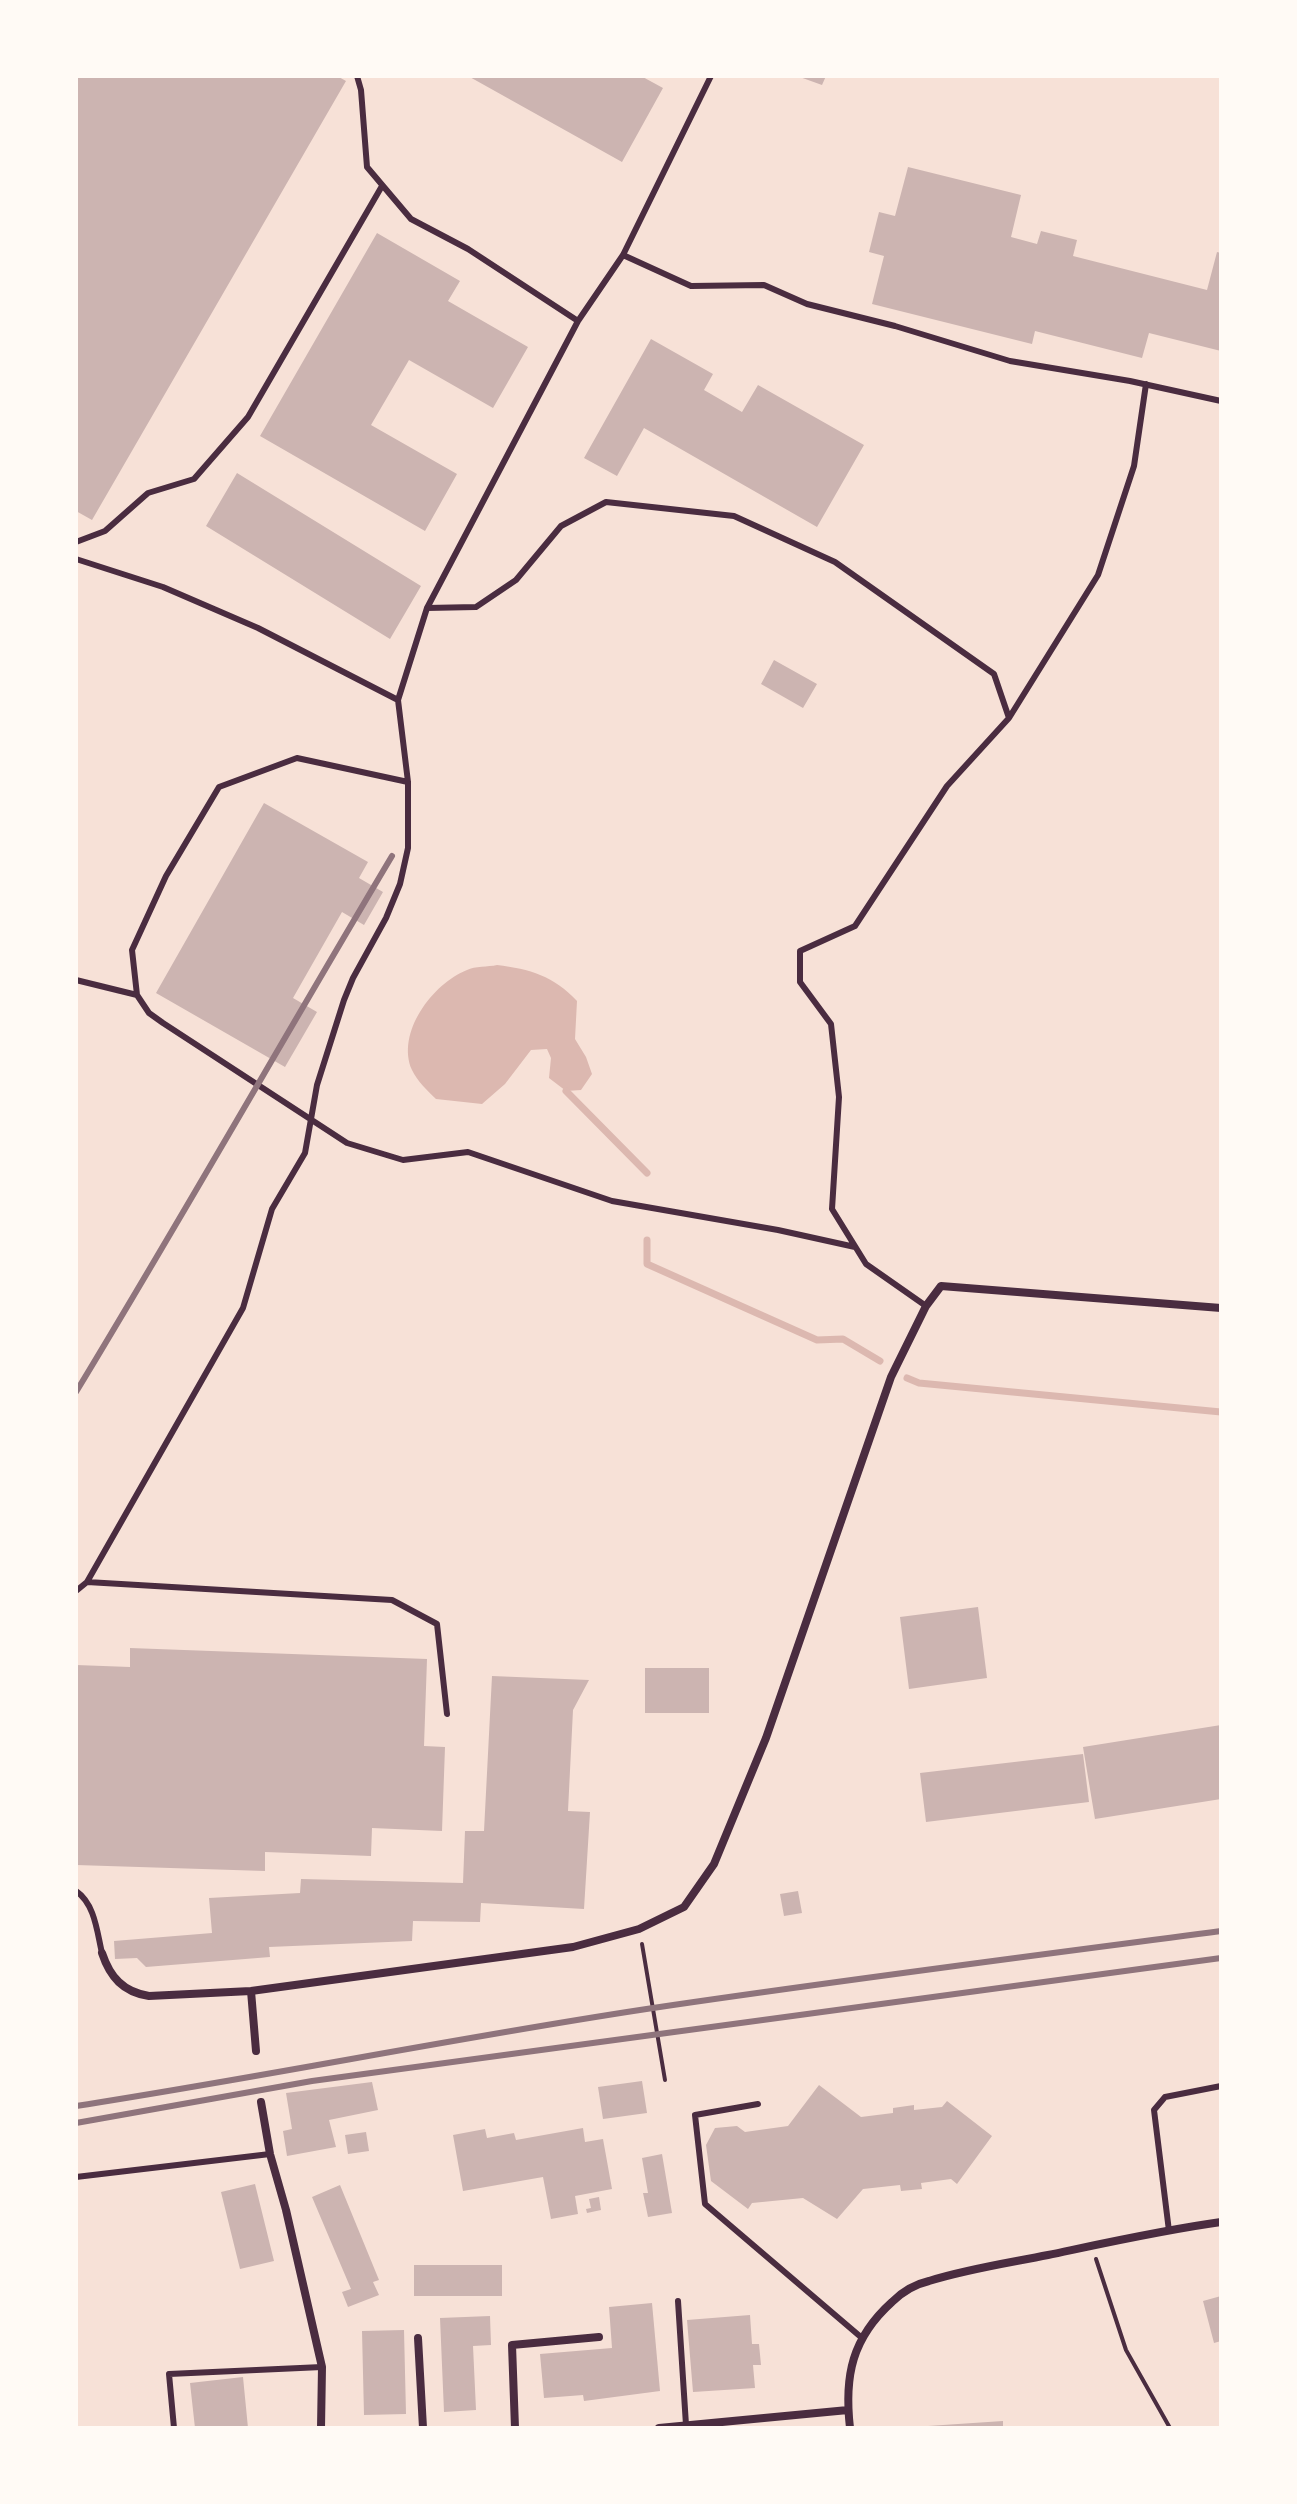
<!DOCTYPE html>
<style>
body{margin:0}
#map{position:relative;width:1297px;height:2504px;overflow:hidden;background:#f7e1d7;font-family:"IBM Plex Sans",sans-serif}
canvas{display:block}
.frame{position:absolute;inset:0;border:78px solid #fffaf5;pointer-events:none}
</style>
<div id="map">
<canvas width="1297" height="2504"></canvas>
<div class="frame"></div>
</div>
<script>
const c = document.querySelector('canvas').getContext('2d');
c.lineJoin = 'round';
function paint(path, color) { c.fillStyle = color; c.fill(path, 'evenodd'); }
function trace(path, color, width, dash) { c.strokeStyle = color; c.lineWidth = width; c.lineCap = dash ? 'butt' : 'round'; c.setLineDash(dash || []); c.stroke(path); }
paint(new Path2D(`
 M 497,965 C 530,969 554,976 577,1001 L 575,1039 L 586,1057 L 592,1074 L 581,1090 L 566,1091 L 549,1078 L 551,1058 L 547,1049 L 531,1050 L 505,1084 L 482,1104 L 436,1099 C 428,1091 417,1081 412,1070 C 396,1033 432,984 467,970 C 475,966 488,967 497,965 Z`), '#dcb8b0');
trace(new Path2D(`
 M 566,1091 L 647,1173
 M 647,1240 L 647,1264 L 817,1340 L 843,1339 L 880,1361
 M 907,1378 L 919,1383 L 1221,1412`), '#dcb8b0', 7);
paint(new Path2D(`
 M 76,76 L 337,76 L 346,81 L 92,520 L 76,511 Z
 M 468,76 L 641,76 L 663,88 L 622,162 Z
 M 797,76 L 826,76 L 822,85 Z
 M 908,167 L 1021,195 L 1011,237 L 1037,244 L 1041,231 L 1077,240 L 1073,256 L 1207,290 L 1217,252 L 1221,253 L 1221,351 L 1149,333 L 1142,358 L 1035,331 L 1032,344 L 872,304 L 884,256 L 869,252 L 879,212 L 895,216 Z
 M 377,233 L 460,281 L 448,301 L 528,347 L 493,408 L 409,360 L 371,425 L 457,474 L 425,531 L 260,436 Z
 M 651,339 L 713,374 L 704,390 L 742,412 L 758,385 L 864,445 L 817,527 L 644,428 L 617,476 L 584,458 Z
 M 237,473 L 421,586 L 390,639 L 206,526 Z
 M 774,660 L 817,684 L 803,708 L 761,684 Z
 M 264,803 L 368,862 L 359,878 L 383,892 L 364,925 L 342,912 L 293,998 L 317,1012 L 285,1067 L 156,993 Z
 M 978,1607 L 987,1678 L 909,1689 L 900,1617 Z
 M 130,1648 L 427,1659 L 424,1746 L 445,1747 L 442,1831 L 372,1828 L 371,1856 L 265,1852 L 265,1871 L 76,1865 L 76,1665 L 130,1667 Z
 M 645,1668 L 709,1668 L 709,1713 L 645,1713 Z
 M 492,1676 L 589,1680 L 573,1710 L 568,1811 L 590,1812 L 584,1909 L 481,1903 L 480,1922 L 413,1921 L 412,1941 L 269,1947 L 270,1957 L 146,1967 L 137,1958 L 115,1959 L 114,1941 L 212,1933 L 209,1898 L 300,1893 L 301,1879 L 463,1883 L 465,1831 L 484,1831 Z
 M 1221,1725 L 1221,1799 L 1095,1819 L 1083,1747 Z
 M 1083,1754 L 1089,1802 L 926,1822 L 920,1773 Z
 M 798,1891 L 802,1913 L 784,1916 L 780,1894 Z
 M 642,2081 L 647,2113 L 603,2119 L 598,2087 Z
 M 372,2082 L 378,2110 L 329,2120 L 336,2147 L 287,2156 L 283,2131 L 292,2129 L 286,2093 Z
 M 819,2085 L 861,2117 L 893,2113 L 893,2108 L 914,2105 L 914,2110 L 942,2107 L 947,2101 L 992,2136 L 957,2184 L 951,2179 L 921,2183 L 922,2189 L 901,2191 L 900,2185 L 863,2189 L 837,2219 L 803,2198 L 752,2203 L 748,2209 L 711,2181 L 706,2145 L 715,2128 L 737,2126 L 745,2132 L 788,2126 Z
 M 583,2128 L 585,2142 L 603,2139 L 612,2189 L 575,2196 L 578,2214 L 551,2219 L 543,2177 L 463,2191 L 453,2135 L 485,2129 L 487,2138 L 514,2133 L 516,2140 Z
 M 366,2132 L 369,2151 L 348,2154 L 345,2135 Z
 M 662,2154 L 672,2213 L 648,2217 L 643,2193 L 648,2193 L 642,2158 Z
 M 255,2184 L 274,2261 L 240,2269 L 221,2192 Z
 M 340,2185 L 379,2280 L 373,2282 L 379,2295 L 348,2307 L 342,2292 L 351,2289 L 312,2197 Z
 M 599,2197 L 601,2210 L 587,2213 L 586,2209 L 591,2208 L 589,2199 Z
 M 414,2265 L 502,2265 L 502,2296 L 414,2296 Z
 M 1221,2296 L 1221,2341 L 1214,2343 L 1203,2301 Z
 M 652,2303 L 660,2391 L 584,2401 L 583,2395 L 544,2398 L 540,2354 L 612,2348 L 609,2307 Z
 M 750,2315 L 752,2344 L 759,2344 L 761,2365 L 753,2365 L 755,2388 L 693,2392 L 687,2320 Z
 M 490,2316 L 491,2345 L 473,2346 L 476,2410 L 444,2412 L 440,2318 Z
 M 404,2330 L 406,2414 L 364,2415 L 362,2331 Z
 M 243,2377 L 248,2428 L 195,2428 L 190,2383 Z
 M 1003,2421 L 1003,2428 L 928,2428 L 928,2426 Z`), '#ccb4b1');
trace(new Path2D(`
 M 642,1944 L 665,2080
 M 1096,2259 L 1126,2350 L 1170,2428`), '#4a2c40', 4);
trace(new Path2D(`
 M 357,76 L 361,90 L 367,167 L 411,219 L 468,249 L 578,321
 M 623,255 L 691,286 L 764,285 L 807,304 L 895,326 L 1010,361 L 1130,381 L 1221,401
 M 76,542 L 105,531 L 148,493 L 194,479 L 248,417 L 382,186
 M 76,559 L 163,587 L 258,628 L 398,700
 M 427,608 L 476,607 L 516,580 L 561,526 L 606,502 L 734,516 L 835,562 L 994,674 L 1009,718 L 947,786 L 855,926 L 800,951 L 800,982 L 831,1024 L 839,1097 L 832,1209 L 866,1264 L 926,1306
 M 1009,718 L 1098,575 L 1134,466 L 1146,384
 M 76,980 L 137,995 L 149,1013 L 163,1023 L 347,1143 L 403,1160 L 468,1152 L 612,1201 L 778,1230 L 855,1247
 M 137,995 L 132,950 L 166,876 L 219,787 L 297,758 L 408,782
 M 87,1582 L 243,1308 L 272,1209 L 305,1153 L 317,1085 L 344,1000 L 353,978 L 386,918 L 400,884 L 408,848 L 408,782 L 398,700 L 427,608 L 578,321 L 623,255 L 711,76
 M 76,1591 L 87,1582 L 392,1600 L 437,1624 L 447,1714
 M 76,1891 C 95,1904 97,1932 102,1953
 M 758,2104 L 695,2115 L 705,2204 L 862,2338
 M 76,2177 L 270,2154
 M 1169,2231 L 1154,2110 L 1165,2097 L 1221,2086
 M 678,2301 L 686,2425
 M 174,2428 L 169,2374 L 322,2367`), '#4a2c40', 6);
trace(new Path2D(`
 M 102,1953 C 110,1977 123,1992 149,1996 L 251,1991 L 573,1947 L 639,1929 L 684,1907 L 714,1864 L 766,1738 L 891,1377 L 926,1306 L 941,1286 L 1221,1308
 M 251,1991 L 256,2051
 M 261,2102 L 270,2154 L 286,2210 L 322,2367 L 321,2428
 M 418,2338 L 423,2428
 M 515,2428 L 512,2345 L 599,2337
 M 659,2428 L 848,2410
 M 850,2428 C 844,2376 852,2338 892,2302 C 902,2292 916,2284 929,2281 C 967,2269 1008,2263 1048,2255 C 1105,2243 1163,2230 1221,2222`), '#4a2c40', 8);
trace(new Path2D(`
 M 76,1392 C 184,1214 286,1034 392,856
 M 76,2106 C 269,2076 460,2037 653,2008 C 842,1980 1032,1956 1221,1931
 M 76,2123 L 312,2081 L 1221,1958`), '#8f747c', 6);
</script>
